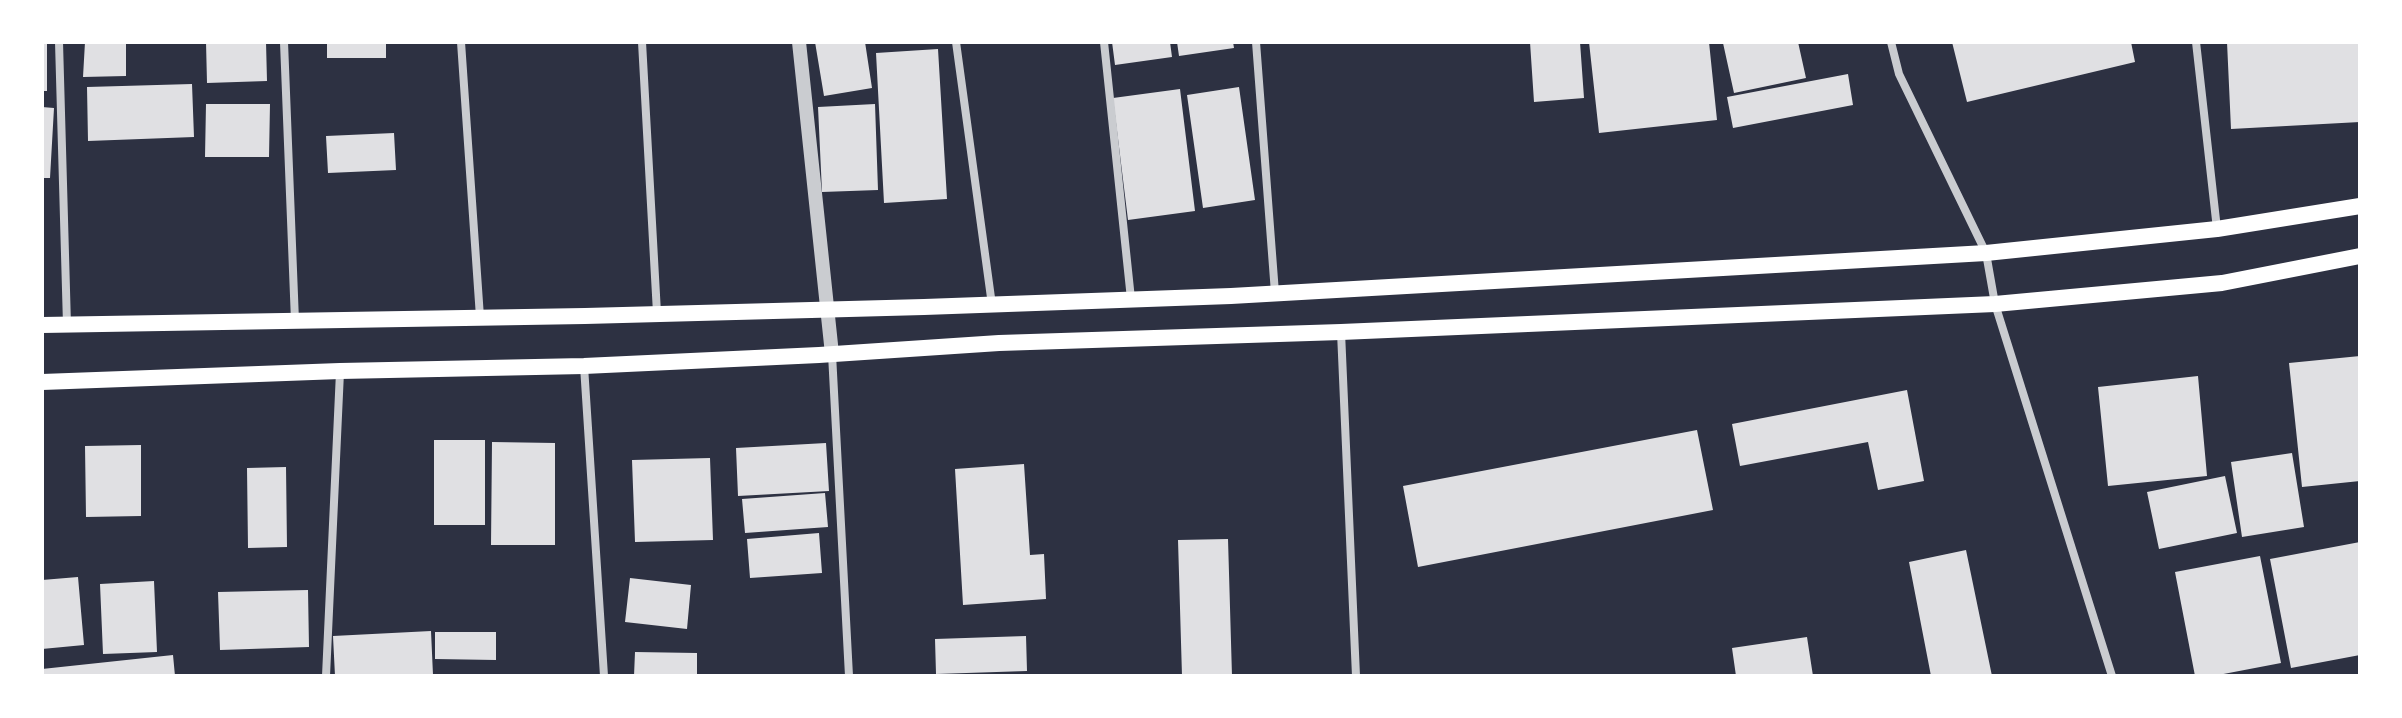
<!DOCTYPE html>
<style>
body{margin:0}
#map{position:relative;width:2402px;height:718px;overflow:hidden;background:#2d3142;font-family:"Golos Text",sans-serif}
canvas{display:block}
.frame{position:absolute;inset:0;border:44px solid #fff;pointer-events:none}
</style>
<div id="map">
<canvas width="2402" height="718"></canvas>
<div class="frame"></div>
</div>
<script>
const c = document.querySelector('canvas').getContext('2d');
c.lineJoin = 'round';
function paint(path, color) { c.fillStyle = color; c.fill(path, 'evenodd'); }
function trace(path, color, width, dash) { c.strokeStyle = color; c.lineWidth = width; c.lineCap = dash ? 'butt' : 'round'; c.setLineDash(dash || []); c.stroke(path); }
paint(new Path2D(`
 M 42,42 L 47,42 L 47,91 L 42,91 Z
 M 85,42 L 126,42 L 126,76 L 83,77 Z
 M 206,42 L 266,42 L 267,81 L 207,83 Z
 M 327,42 L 386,42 L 386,58 L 327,58 Z
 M 815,42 L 865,42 L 872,88 L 824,96 Z
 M 1112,42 L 1170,42 L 1172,57 L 1115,65 Z
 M 1177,42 L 1233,42 L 1234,48 L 1179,56 Z
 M 1530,42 L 1580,42 L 1584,98 L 1534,102 Z
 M 1589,42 L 1709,42 L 1717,120 L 1599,133 Z
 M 1728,42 L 1798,42 L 1806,78 L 1734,93 L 1723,43 Z
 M 1952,42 L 2131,42 L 2135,62 L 1967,102 Z
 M 2227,42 L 2360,42 L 2360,122 L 2231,129 Z
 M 938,49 L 947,199 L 884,203 L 876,53 Z
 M 1848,74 L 1853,105 L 1733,128 L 1727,97 Z
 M 192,84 L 194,137 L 88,141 L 87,87 Z
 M 1239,87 L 1255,200 L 1203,208 L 1187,95 Z
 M 1180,89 L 1195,211 L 1128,220 L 1113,98 Z
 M 206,104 L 270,104 L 269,157 L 205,157 Z
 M 875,104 L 878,190 L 822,192 L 818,107 Z
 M 42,107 L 54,108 L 50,178 L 42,178 Z
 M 394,133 L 396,170 L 328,173 L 326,136 Z
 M 2360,356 L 2360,481 L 2302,487 L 2289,363 Z
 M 2198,376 L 2207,476 L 2108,486 L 2098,387 Z
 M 1907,390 L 1924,481 L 1878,490 L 1868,442 L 1740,466 L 1732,424 Z
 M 1697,430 L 1713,510 L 1418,567 L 1403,486 Z
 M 434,440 L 485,440 L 485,525 L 434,525 Z
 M 492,442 L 555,443 L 555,545 L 491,545 Z
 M 826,443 L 829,491 L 738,496 L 736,448 Z
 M 141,445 L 141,516 L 86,517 L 85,446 Z
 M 2292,453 L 2304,527 L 2242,537 L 2231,462 Z
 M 710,458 L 713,540 L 635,542 L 632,460 Z
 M 1024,464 L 1030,555 L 1044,554 L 1046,599 L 963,605 L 955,469 Z
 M 286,467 L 287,547 L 248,548 L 247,468 Z
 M 2225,476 L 2237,533 L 2159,549 L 2147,492 Z
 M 825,493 L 828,527 L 745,533 L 742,499 Z
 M 819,533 L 822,573 L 750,578 L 747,539 Z
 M 1228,539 L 1232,676 L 1182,676 L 1178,540 Z
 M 2360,542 L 2360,655 L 2291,668 L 2270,559 Z
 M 1966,550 L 1992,676 L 1931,676 L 1909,562 Z
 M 2260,556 L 2281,663 L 2213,676 L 2195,676 L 2175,572 Z
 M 78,577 L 84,645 L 42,649 L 42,580 Z
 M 630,578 L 691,585 L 687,629 L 625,622 Z
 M 154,581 L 157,652 L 103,654 L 100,584 Z
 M 308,590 L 309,647 L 220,650 L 218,592 Z
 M 431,631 L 433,675 L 335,676 L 333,636 Z
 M 435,632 L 496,632 L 496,660 L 435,659 Z
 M 1026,636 L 1027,671 L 936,674 L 935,639 Z
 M 1807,637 L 1813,676 L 1736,676 L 1732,648 Z
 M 635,652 L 697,653 L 697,676 L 634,676 Z
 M 173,655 L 175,676 L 42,676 L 42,669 Z`), '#e0e0e3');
trace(new Path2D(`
 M 59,42 L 67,325
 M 284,42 L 295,321
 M 461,42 L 480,317
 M 642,42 L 657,313
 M 956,42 L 992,305
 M 1104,42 L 1131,299
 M 1256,42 L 1275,293
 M 1891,42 L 1899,74 L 1986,253 L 1995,304 L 2112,676
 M 2196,42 L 2217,229
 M 1341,332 L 1356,676
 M 832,354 L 849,676
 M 584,366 L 604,676
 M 326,676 L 340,372`), '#caccd0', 8);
trace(new Path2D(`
 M 799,42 L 832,354`), '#caccd0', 14);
trace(new Path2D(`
 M 42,325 L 585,316 L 924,307 L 1231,296 L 1986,253 L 2217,229 L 2360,206
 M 42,382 L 340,371 L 584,366 L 819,355 L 999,343 L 1341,332 L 1995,304 L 2222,283 L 2360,256`), '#fff', 16);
</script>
